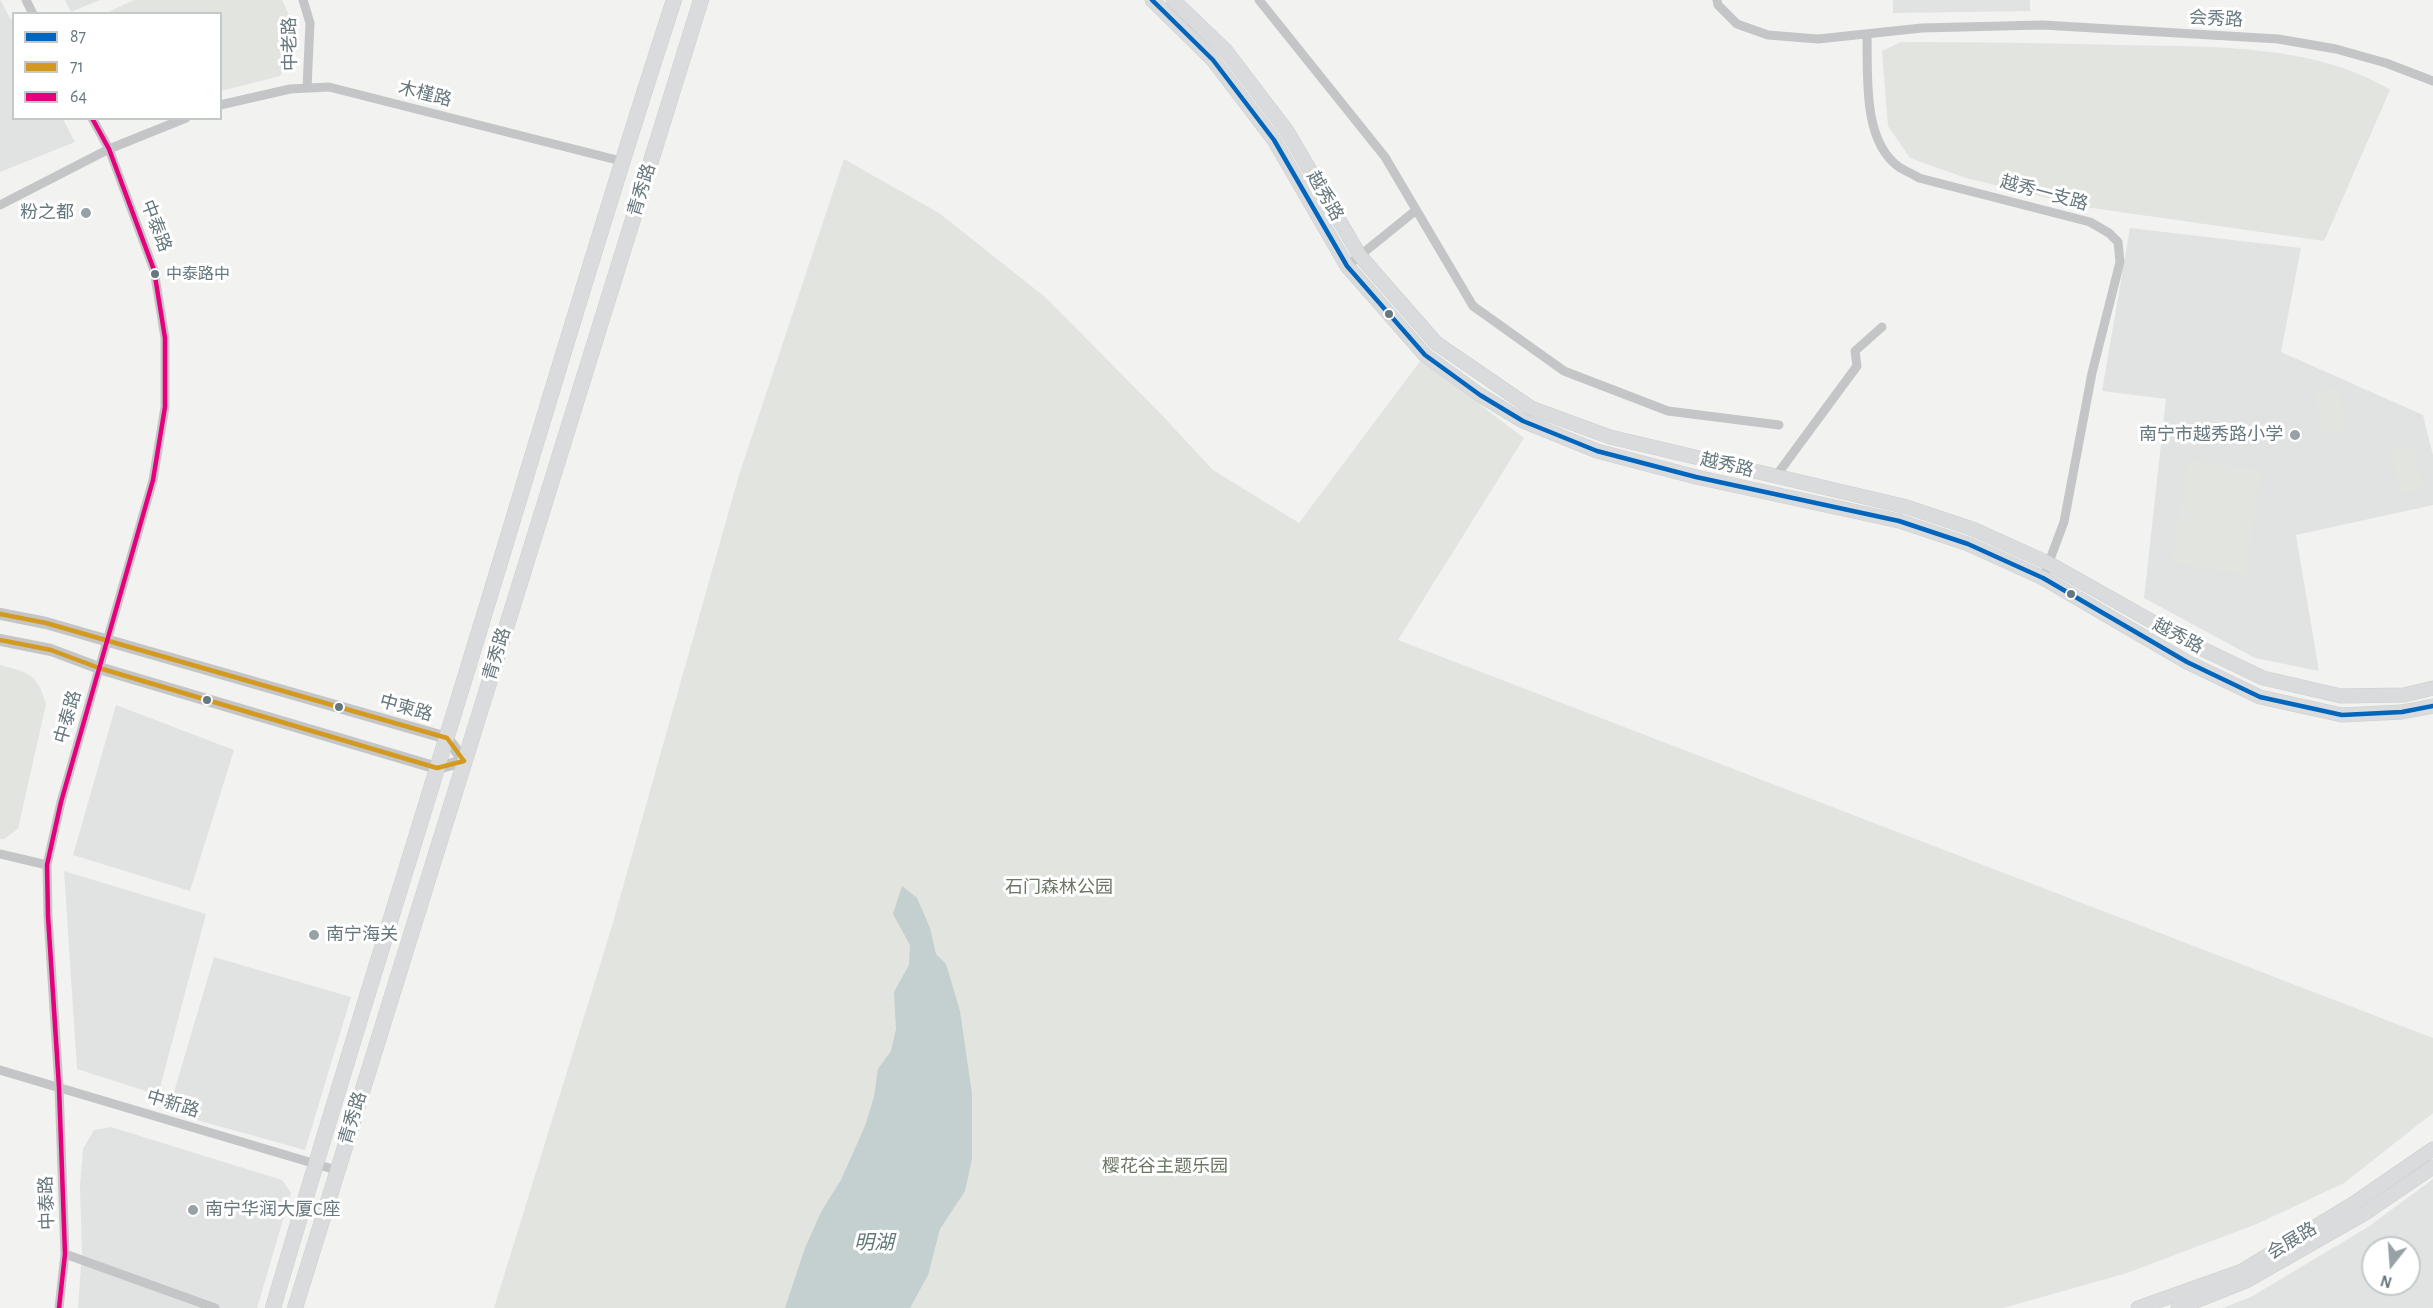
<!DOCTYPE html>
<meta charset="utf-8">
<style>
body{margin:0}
#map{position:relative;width:2433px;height:1308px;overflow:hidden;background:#f2f2f1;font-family:"Alegreya Sans",sans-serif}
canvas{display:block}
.legend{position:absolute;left:12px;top:12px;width:210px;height:108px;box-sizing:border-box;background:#fff;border:2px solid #c2c9cb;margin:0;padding:8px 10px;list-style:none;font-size:18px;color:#66777d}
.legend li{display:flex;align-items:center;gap:12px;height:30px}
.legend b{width:30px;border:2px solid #c2c9cb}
.north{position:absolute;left:2361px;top:1236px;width:60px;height:60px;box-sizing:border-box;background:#fff;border:2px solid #c2c9cb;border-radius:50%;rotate:197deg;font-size:16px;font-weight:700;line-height:24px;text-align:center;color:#66777d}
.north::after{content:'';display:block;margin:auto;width:21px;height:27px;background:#97a2a6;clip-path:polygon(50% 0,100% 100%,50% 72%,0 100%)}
</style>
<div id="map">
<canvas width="2433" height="1308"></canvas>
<ul class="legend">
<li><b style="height:8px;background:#0065bd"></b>87</li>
<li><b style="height:8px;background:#d39a1f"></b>71</li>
<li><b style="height:8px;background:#e5007d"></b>64</li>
</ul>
<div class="north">N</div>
</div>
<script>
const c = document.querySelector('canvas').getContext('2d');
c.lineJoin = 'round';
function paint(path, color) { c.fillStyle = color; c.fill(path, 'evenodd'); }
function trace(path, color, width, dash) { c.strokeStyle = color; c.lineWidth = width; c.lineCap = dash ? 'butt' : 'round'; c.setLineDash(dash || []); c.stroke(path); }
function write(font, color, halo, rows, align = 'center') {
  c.font = font + ' "Alegreya Sans","Noto Sans SC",sans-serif'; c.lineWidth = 6; c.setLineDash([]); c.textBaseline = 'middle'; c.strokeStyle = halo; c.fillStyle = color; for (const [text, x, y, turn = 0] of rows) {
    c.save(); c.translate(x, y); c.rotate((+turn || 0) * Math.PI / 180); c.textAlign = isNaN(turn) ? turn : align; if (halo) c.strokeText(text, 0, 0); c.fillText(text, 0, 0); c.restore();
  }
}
paint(new Path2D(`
 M 0,0 L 13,23 L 14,118 L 63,119 L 75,142 L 0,172 Z
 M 65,0 L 100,0 L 71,12 Z
 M 1893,0 L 2030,0 L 2030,11 L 1893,13 Z
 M 2130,228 L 2301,248 L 2281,352 L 2423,415 L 2433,455 L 2433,505 L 2296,535 L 2319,671 L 2255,658 L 2144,598 L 2166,399 L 2102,391 Z
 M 116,705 L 234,750 L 190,891 L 73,855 Z
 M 64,871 L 206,914 L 158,1095 L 77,1069 Z
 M 214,957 L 351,997 L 305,1150 L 168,1112 Z
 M 111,1127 L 282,1180 L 291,1193 L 257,1308 L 78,1308 L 82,1253 L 80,1186 L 83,1149 L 94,1130 Z
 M 2433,1179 L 2433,1308 L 2222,1308 L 2251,1297 L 2368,1227 ZM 2373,1248 L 2409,1248 L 2409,1284 L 2373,1284 Z`), '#e1e3e2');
paint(new Path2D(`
 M 134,0 L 282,0 L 300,39 L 280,76 L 221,91 L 220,14 L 106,13 Z
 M 1901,42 C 1974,42 2047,43 2120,45 C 2206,47 2315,43 2390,90 L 2324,241 L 2085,207 L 1966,178 L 1910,158 L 1888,126 L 1882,51 Z
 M 844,159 L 939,213 L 1045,297 L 1159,412 L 1213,470 L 1299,523 L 1421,360 L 1524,438 L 1398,640 L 2433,1038 L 2433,1113 L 2344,1183 L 2259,1223 L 2127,1273 L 2003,1308 L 494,1308 L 612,926 L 739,475 Z
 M 2337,387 L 2346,430 L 2323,435 L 2315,392 Z
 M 2414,447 L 2423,489 L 2400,494 L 2391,451 Z
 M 2188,459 L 2262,471 L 2245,575 L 2171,562 Z
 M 0,665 C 29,673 37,673 46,704 L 18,829 L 4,839 L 0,839 Z`), '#e2e4df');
paint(new Path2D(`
 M 902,886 L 917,898 L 930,928 L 936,954 L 946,964 L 960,1011 L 972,1094 L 972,1159 L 965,1191 L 940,1229 L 928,1275 L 910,1308 L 785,1308 L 805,1248 L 821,1212 L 841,1180 L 865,1126 L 874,1097 L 878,1069 L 891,1051 L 896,1029 L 894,992 L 909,965 L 910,945 L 893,914 Z`), '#c4cfcf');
const secondary = new Path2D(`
 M 1152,0 L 1213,60 L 1274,140 L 1347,266 L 1425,355 L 1480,395 L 1523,421 L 1597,451 L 1696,477 L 1899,521 L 1968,544 L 2043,578 L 2187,662 L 2260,697 L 2342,715 L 2402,712 L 2433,706
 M 1173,0 L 1226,51 L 1287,131 L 1360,256 L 1436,343 L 1531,408 L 1610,437 L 1907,507 L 1973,529 L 2048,563 L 2192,644 L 2263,678 L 2341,696 L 2404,695 L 2433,688
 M 2138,1308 L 2242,1271 L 2353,1204 L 2433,1149
 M 2178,1308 L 2246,1281 L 2362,1215 L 2433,1167`);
const primary = new Path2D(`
 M 273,1308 C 329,1117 389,926 447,736 C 523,491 594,244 674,0
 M 295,1308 L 701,0`);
trace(secondary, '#cdcece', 15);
trace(primary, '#cdcece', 16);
trace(new Path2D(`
 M 26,0 L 33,14
 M 303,0 L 310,23 L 307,88
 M 1259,0 L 1385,157 L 1473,306 L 1564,371 L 1668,411 L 1779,425
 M 1717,0 L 1718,5 L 1737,24 L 1768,35 L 1818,39 L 1922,28 L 2043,25 L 2278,39 L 2336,49 L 2386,63 L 2433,81
 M 1867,34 C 1868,74 1862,141 1899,167 C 1905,171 1913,174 1919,178 L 2090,222 L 2109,233 L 2118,242 L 2120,262 L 2092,373 L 2064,522 L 2043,578
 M 220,105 L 290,89 L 329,87 L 621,161
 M 0,205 L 109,149 L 186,118
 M 1347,266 L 1415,211
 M 1776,476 L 1857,366 L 1855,351 L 1882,327
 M 0,854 L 47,865
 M 0,1070 L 336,1170
 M 65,1254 L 215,1308
 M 59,1308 L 65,1254 L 59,1087 L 48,916 L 47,865 L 61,802 L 153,480 L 165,407 L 165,338 L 154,270 L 109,149 L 92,118`), '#c3c5c6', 9);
trace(new Path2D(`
 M 0,614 L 46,623 L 447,738 L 464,761 L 437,768 L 99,668 L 51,650 L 0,640`), '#c3c5c6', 12);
trace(secondary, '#dadbdc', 14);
trace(primary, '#dadbdc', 15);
trace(new Path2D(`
 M 1152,0 L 1213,60 L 1274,140 L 1347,266 L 1425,355 L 1480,395 L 1523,421 L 1597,451 L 1696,477 L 1899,521 L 1968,544 L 2043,578 L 2187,662 L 2260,697 L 2342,715 L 2402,712 L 2433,706`), '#0065bd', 4.5);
trace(new Path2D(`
 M 0,614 L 46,623 L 447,738 L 464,761 L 437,768 L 99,668 L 51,650 L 0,640`), '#d39a1f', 4.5);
trace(new Path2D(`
 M 59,1308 L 65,1254 L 59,1087 L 48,916 L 47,865 L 61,802 L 153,480 L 165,407 L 165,338 L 154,270 L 109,149 L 92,118`), '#e5007d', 4.5);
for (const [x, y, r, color] of [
 [86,213,6,"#97a2a6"],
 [155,274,5,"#66777d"],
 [1389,314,5,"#66777d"],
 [2295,435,6,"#97a2a6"],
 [2071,594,5,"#66777d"],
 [207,700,5,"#66777d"],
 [339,707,5,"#66777d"],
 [314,935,6,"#97a2a6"],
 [193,1210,6,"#97a2a6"]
]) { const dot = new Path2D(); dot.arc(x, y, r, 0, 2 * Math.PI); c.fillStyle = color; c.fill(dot); trace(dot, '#fff', 2); }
write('16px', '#66777d', '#fff', [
 ["中泰路中",166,274]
], 'left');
write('18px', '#66777d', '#fff', [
 ["会秀路",2216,19,3],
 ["中老路",290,44,-91],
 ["木槿路",425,94,14],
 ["青秀路",642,190,-73],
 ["越秀一支路",2044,193,15],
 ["越秀路",1325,196,60],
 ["中泰路",156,226,69],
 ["越秀路",1727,465,13],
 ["越秀路",2178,636,28],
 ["青秀路",497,654,-73],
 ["中柬路",406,708,16],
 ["中泰路",68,717,-74],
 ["中新路",173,1104,17],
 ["青秀路",353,1118,-73],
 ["中泰路",47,1203,-92],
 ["会展路",2292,1241,-31]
]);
write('18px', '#66777d', '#fff', [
 ["粉之都",74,213],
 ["南宁市越秀路小学",2283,435],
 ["南宁海关",326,935,"left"],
 ["南宁华润大厦C座",205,1210,"left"]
], 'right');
write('18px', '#6b7664', '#fff', [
 ["石门森林公园",1059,888],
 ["樱花谷主题乐园",1165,1167]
]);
write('italic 20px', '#62797b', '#fff', [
 ["明湖",874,1243]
]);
</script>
